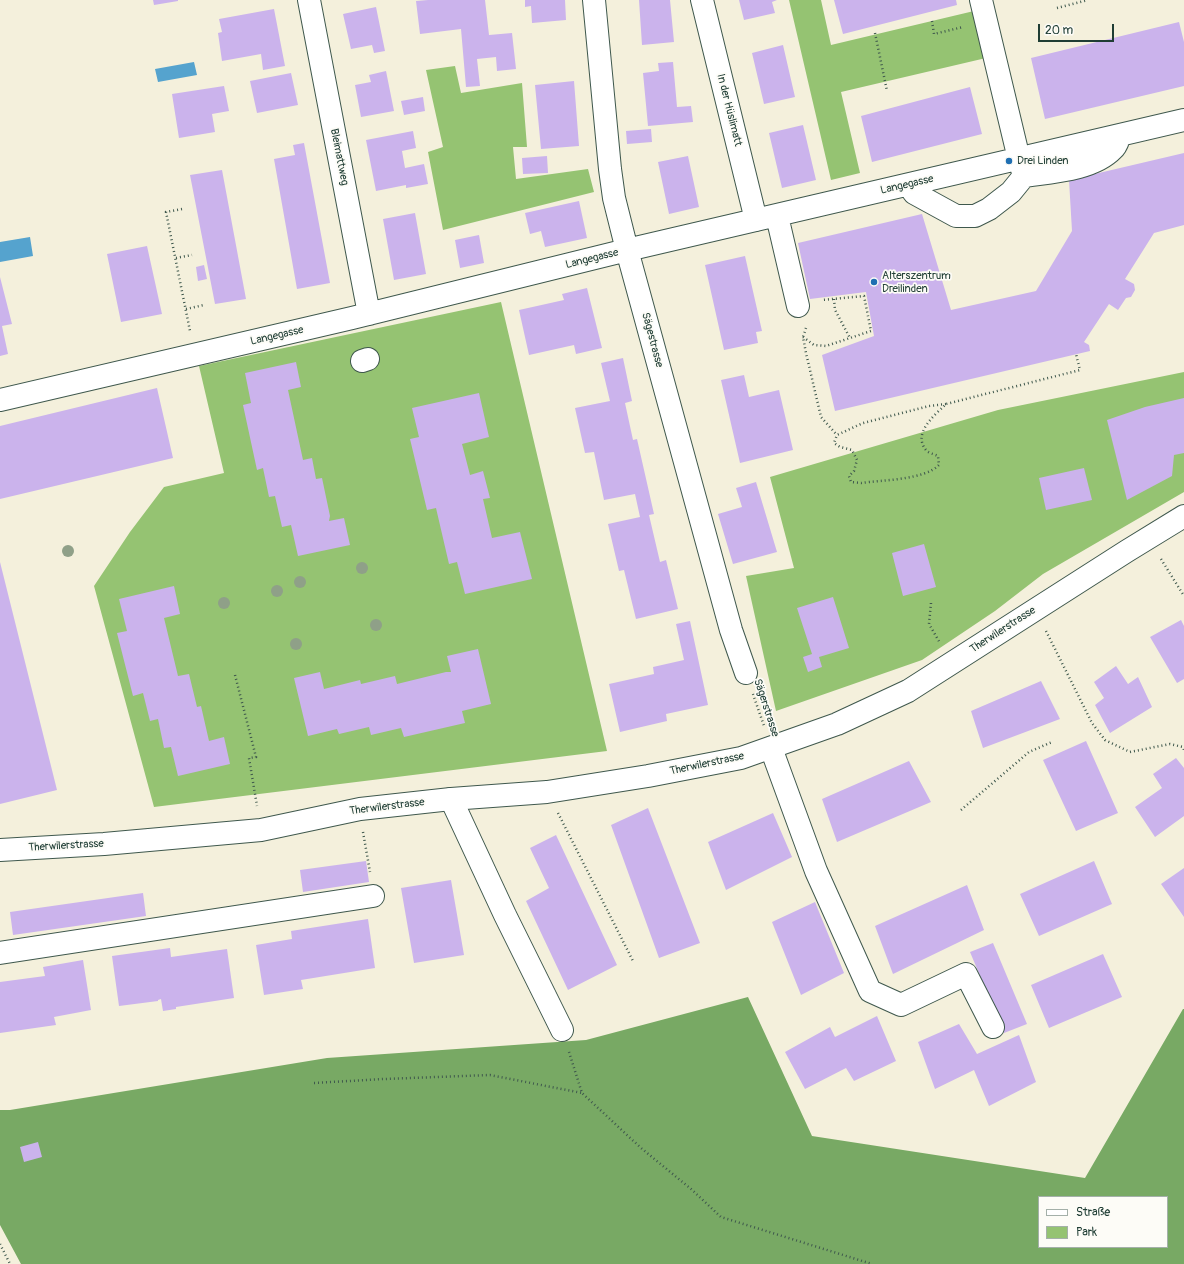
<!DOCTYPE html>
<meta charset="utf-8">
<style>
body{margin:0}
#map{position:relative;width:1184px;height:1264px;overflow:hidden;background:#f4f0dc;font-family:Pangolin,sans-serif}
canvas{display:block}
.legend{position:absolute;left:1038px;top:1196px;width:130px;height:52px;box-sizing:border-box;background:#fdfcf7;border:1px solid #a4b0a9;margin:0;padding:5px 7px;list-style:none;font-size:12px;color:#1f3d34}
.legend li{display:flex;align-items:center;gap:8px;height:20px}
.legend b{width:20px;border:1px solid #a4b0a9}
.scale{position:absolute;left:1038px;top:24px;width:76px;height:18px;box-sizing:border-box;border:2px solid #1f3d34;border-top:0;padding-left:5px;font-size:12px;line-height:14px;white-space:nowrap;color:#1f3d34;-webkit-text-stroke:3px #fdfcf7;paint-order:stroke}
</style>
<div id="map">
<canvas width="1184" height="1264"></canvas>
<ul class="legend">
<li><b style="height:5px;background:#fff"></b>Straße</li>
<li><b style="height:11px;background:#95c372"></b>Park</li>
</ul>
<div class="scale">20 m</div>
</div>
<script>
const c = document.querySelector('canvas').getContext('2d');
c.lineJoin = 'round';
function paint(path, color) { c.fillStyle = color; c.fill(path, 'evenodd'); }
function trace(path, color, width, dash) { c.strokeStyle = color; c.lineWidth = width; c.lineCap = dash ? 'butt' : 'round'; c.setLineDash(dash || []); c.stroke(path); }
function write(font, color, halo, rows, align = 'center') {
  c.font = font + ' Pangolin,sans-serif'; c.lineWidth = 3.5; c.setLineDash([]); c.textBaseline = 'middle'; c.strokeStyle = halo; c.fillStyle = color; for (const [text, x, y, turn = 0] of rows) {
    c.save(); c.translate(x, y); c.rotate((+turn || 0) * Math.PI / 180); c.textAlign = isNaN(turn) ? turn : align; if (halo) c.strokeText(text, 0, 0); c.fillText(text, 0, 0); c.restore();
  }
}
paint(new Path2D(`
 M 789,0 L 821,0 L 831,45 L 974,11 L 986,58 L 841,92 L 860,173 L 831,180 Z
 M 455,66 L 461,93 L 522,83 L 527,147 L 513,147 L 516,179 L 588,169 L 594,192 L 443,230 L 428,152 L 443,147 L 426,70 Z
 M 501,302 L 607,751 L 154,807 L 94,586 L 130,532 L 164,487 L 224,473 L 199,366 Z
 M 1184,372 L 1184,492 L 1043,574 L 995,611 L 922,660 L 776,711 L 746,576 L 794,568 L 770,477 L 998,410 Z`), '#95c372');
paint(new Path2D(`
 M 748,997 L 812,1136 L 1085,1178 L 1183,1009 L 1184,1009 L 1184,1264 L 21,1264 L 0,1225 L 0,1110 L 10,1110 L 327,1058 L 586,1040 ZM 1039,1197 L 1167,1197 L 1167,1247 L 1039,1247 Z`), '#78a964');
paint(new Path2D(`
 M 194,62 L 197,75 L 158,82 L 155,69 Z
 M 30,237 L 33,256 L 0,262 L 0,242 Z`), '#55a3ce');
paint(new Path2D(`
 M 153,0 L 178,0 L 178,1 L 154,5 Z
 M 428,0 L 485,0 L 489,35 L 512,33 L 516,69 L 497,71 L 496,57 L 477,59 L 480,86 L 466,87 L 461,29 L 420,34 L 416,1 Z
 M 525,0 L 565,0 L 566,20 L 532,23 L 531,6 L 525,7 Z
 M 639,0 L 670,0 L 674,42 L 642,45 Z
 M 739,0 L 777,0 L 772,2 L 775,13 L 744,20 Z
 M 834,0 L 956,0 L 957,5 L 843,34 Z
 M 376,7 L 385,51 L 374,53 L 372,45 L 351,49 L 343,14 Z
 M 274,9 L 285,66 L 263,70 L 261,54 L 222,61 L 218,33 L 222,32 L 219,19 Z
 M 1179,22 L 1184,42 L 1184,86 L 1045,119 L 1031,58 Z
 M 783,45 L 795,97 L 764,104 L 752,53 Z
 M 673,62 L 677,107 L 691,106 L 693,122 L 648,126 L 643,73 L 659,71 L 658,63 Z
 M 386,71 L 394,111 L 361,117 L 355,85 L 371,82 L 369,75 Z
 M 291,73 L 298,105 L 257,113 L 250,81 Z
 M 574,81 L 579,146 L 541,149 L 535,85 Z
 M 224,86 L 229,111 L 212,114 L 215,132 L 179,138 L 172,94 Z
 M 970,87 L 982,134 L 872,162 L 861,116 Z
 M 423,97 L 425,111 L 404,115 L 401,101 Z
 M 803,125 L 816,180 L 782,188 L 769,133 Z
 M 651,129 L 652,142 L 627,144 L 626,131 Z
 M 413,131 L 416,148 L 402,151 L 405,168 L 424,164 L 428,184 L 406,188 L 406,185 L 376,191 L 366,140 Z
 M 304,143 L 330,283 L 297,289 L 274,159 L 295,155 L 293,145 Z
 M 1184,153 L 1184,225 L 1154,233 L 1125,279 L 1134,284 L 1135,290 L 1131,297 L 1126,298 L 1118,310 L 1109,304 L 1084,342 L 1089,345 L 1090,351 L 835,411 L 822,355 L 874,336 L 866,292 L 810,299 L 798,243 L 922,214 L 951,310 L 1036,291 L 1072,231 L 1069,180 Z
 M 547,156 L 548,173 L 523,174 L 522,158 Z
 M 688,156 L 699,207 L 669,214 L 658,162 Z
 M 222,170 L 246,299 L 215,304 L 190,175 Z
 M 579,201 L 587,238 L 545,247 L 541,231 L 530,234 L 525,213 Z
 M 415,213 L 426,274 L 394,280 L 383,219 Z
 M 479,235 L 484,263 L 460,268 L 455,240 Z
 M 147,246 L 162,314 L 121,322 L 107,254 Z
 M 745,256 L 762,331 L 756,332 L 758,343 L 724,350 L 705,265 Z
 M 204,265 L 207,279 L 198,281 L 196,267 Z
 M 0,277 L 12,324 L 2,326 L 8,354 L 0,356 Z
 M 587,288 L 602,348 L 576,354 L 574,345 L 529,355 L 519,310 L 564,300 L 562,294 Z
 M 623,358 L 632,401 L 625,403 L 633,440 L 637,439 L 654,514 L 649,515 L 660,562 L 666,560 L 678,609 L 636,619 L 624,570 L 619,571 L 608,524 L 640,517 L 635,494 L 604,500 L 594,452 L 585,453 L 575,408 L 610,401 L 601,363 Z
 M 296,362 L 301,387 L 288,390 L 303,460 L 312,458 L 316,479 L 322,478 L 330,516 L 329,521 L 344,518 L 350,545 L 298,556 L 291,525 L 282,527 L 275,496 L 269,497 L 263,468 L 257,470 L 243,405 L 251,403 L 245,373 Z
 M 744,375 L 749,397 L 779,390 L 793,450 L 740,463 L 721,380 Z
 M 157,388 L 173,458 L 0,499 L 0,426 Z
 M 479,393 L 489,437 L 462,444 L 470,475 L 483,471 L 490,498 L 483,499 L 492,538 L 520,532 L 532,579 L 465,594 L 457,562 L 449,564 L 436,508 L 427,510 L 410,439 L 419,437 L 412,408 Z
 M 1184,398 L 1184,453 L 1174,455 L 1172,476 L 1127,500 L 1107,420 L 1145,407 Z
 M 1084,468 L 1092,500 L 1046,510 L 1039,478 Z
 M 756,482 L 777,552 L 733,564 L 718,514 L 742,507 L 736,488 Z
 M 924,544 L 936,587 L 903,596 L 892,553 Z
 M 0,562 L 57,790 L 0,804 Z
 M 174,586 L 180,614 L 164,618 L 178,676 L 189,674 L 197,707 L 201,706 L 209,741 L 224,737 L 230,764 L 178,776 L 171,747 L 164,748 L 158,719 L 150,721 L 143,693 L 133,696 L 117,633 L 127,631 L 119,599 Z
 M 833,597 L 849,648 L 819,657 L 822,667 L 808,672 L 803,657 L 812,654 L 797,608 Z
 M 1181,620 L 1184,626 L 1184,679 L 1177,683 L 1150,637 Z
 M 690,621 L 708,705 L 666,714 L 667,721 L 620,732 L 609,684 L 654,674 L 653,667 L 684,660 L 676,624 Z
 M 478,649 L 491,704 L 462,711 L 465,723 L 404,737 L 401,728 L 371,735 L 369,727 L 339,734 L 337,729 L 308,736 L 294,678 L 320,672 L 324,689 L 360,680 L 361,684 L 395,676 L 397,684 L 446,672 L 451,672 L 447,656 Z
 M 1116,666 L 1128,684 L 1138,677 L 1152,707 L 1110,733 L 1095,705 L 1104,698 L 1094,682 Z
 M 1041,681 L 1060,719 L 983,748 L 971,711 Z
 M 1086,741 L 1118,813 L 1076,831 L 1043,760 Z
 M 1176,758 L 1184,768 L 1184,816 L 1155,837 L 1135,807 L 1162,788 L 1153,774 Z
 M 909,761 L 931,802 L 837,842 L 822,799 Z
 M 648,808 L 700,943 L 659,958 L 611,825 Z
 M 773,813 L 792,857 L 726,890 L 708,842 Z
 M 556,835 L 617,965 L 568,990 L 526,901 L 549,888 L 530,848 Z
 M 366,861 L 369,882 L 303,892 L 300,870 Z
 M 1094,861 L 1112,904 L 1039,936 L 1020,894 Z
 M 1184,868 L 1184,917 L 1161,884 Z
 M 451,880 L 464,955 L 414,963 L 401,888 Z
 M 967,885 L 984,930 L 893,974 L 875,926 Z
 M 143,893 L 146,916 L 13,935 L 10,912 Z
 M 815,902 L 844,973 L 801,995 L 772,922 Z
 M 368,919 L 375,968 L 301,980 L 303,989 L 264,995 L 256,945 L 292,939 L 291,931 Z
 M 993,943 L 1027,1024 L 1004,1033 L 970,952 Z
 M 170,948 L 171,957 L 227,949 L 234,998 L 176,1007 L 176,1009 L 163,1011 L 161,999 L 158,1000 L 158,1001 L 119,1006 L 112,956 Z
 M 1103,954 L 1122,997 L 1049,1028 L 1031,985 Z
 M 83,960 L 91,1010 L 54,1017 L 56,1025 L 0,1033 L 0,982 L 45,976 L 43,967 Z
 M 877,1016 L 896,1061 L 854,1081 L 846,1068 L 805,1089 L 785,1052 L 830,1027 L 835,1037 Z
 M 959,1024 L 977,1054 L 1019,1035 L 1036,1082 L 989,1106 L 974,1070 L 935,1089 L 918,1042 Z
 M 38,1142 L 42,1157 L 24,1162 L 20,1147 Z`), '#cbb3ec');
const minor = new Path2D(`
 M 309,0 L 369,314
 M 594,0 L 610,169 L 614,198 L 627,250 L 731,630 L 746,673
 M 702,0 L 756,220
 M 981,0 L 1019,159 L 1024,176 C 1052,172 1093,170 1113,149 C 1117,146 1118,140 1120,135
 M 909,185 L 914,193 L 956,216 L 975,216 L 989,209 L 1011,192 L 1024,176
 M 777,216 L 798,306
 M 362,361 L 368,359
 M 0,400 L 352,318 L 627,250 L 1184,120
 M 771,748 L 816,871 L 870,991 L 901,1005 L 966,974 L 993,1027
 M 451,799 L 505,915 L 562,1030
 M 0,953 L 373,896`);
const major = new Path2D(`
 M 0,850 L 104,844 L 261,830 L 360,809 L 451,799 L 547,792 L 648,776 L 741,758 L 837,724 L 908,691 L 1127,551 L 1184,516`);
trace(minor, '#3f584d', 24);
trace(major, '#3f584d', 24);
trace(new Path2D(`
 M 1057,8 L 1088,0
 M 932,21 L 934,34 L 963,27
 M 875,33 L 887,91
 M 182,209 L 166,212 L 190,331
 M 176,258 L 192,255
 M 834,299 L 835,310 L 850,338
 M 186,309 L 204,305
 M 806,328 L 803,337 L 806,353 L 821,417 L 837,435
 M 803,337 L 814,345 L 826,346 L 871,331 L 864,296 L 822,300
 M 946,404 L 929,406 L 863,423 L 837,435 L 834,443 L 840,447 L 852,450 L 857,460 L 854,471 L 849,476 L 851,482 L 861,483 C 882,480 924,480 939,465 L 938,456 C 934,454 928,453 926,450 C 912,433 935,415 946,404 L 1080,370 L 1076,354
 M 1161,559 L 1184,596
 M 931,603 L 929,624 L 940,643
 M 1046,631 L 1092,723 L 1105,740 L 1130,752 L 1170,744 L 1183,747 L 1184,750
 M 235,675 L 256,757 L 249,758 L 257,806
 M 753,694 L 764,726
 M 961,810 L 1029,752 L 1052,742
 M 558,813 L 633,961
 M 363,832 L 370,872
 M 569,1052 L 582,1093 L 641,1148 L 691,1189 L 721,1217 L 872,1264
 M 314,1083 L 384,1079 L 490,1075 L 582,1093
 M 0,1244 L 10,1264`), '#3f584d', 2.5, [1, 3]);
trace(minor, '#fff', 22);
trace(major, '#fff', 22);
c.fillStyle = '#8fa088';
for (const [x, y] of [
 [68,551],
 [362,568],
 [300,582],
 [277,591],
 [224,603],
 [376,625],
 [296,644]
]) { c.beginPath(); c.arc(x, y, 6, 0, 2 * Math.PI); c.fill(); }
for (const [x, y, r, color] of [
 [1009,161,4,"#1f6fb2"],
 [874,282,4,"#1f6fb2"]
]) { const dot = new Path2D(); dot.arc(x, y, r, 0, 2 * Math.PI); c.fillStyle = color; c.fill(dot); trace(dot, '#fdfcf7', 1.5); }
write('11px', '#1f3d34', '#fdfcf7', [
 ["In der Hüslimatt",729,110,76],
 ["Bleimattweg",339,157,79],
 ["Langegasse",907,185,-13],
 ["Langegasse",592,259,-14],
 ["Langegasse",277,336,-13],
 ["Sägestrasse",652,340,75],
 ["Therwilerstrasse",1003,630,-33],
 ["Sägerstrasse",766,708,72],
 ["Therwilerstrasse",707,764,-12],
 ["Therwilerstrasse",387,807,-7],
 ["Therwilerstrasse",66,846,-3]
]);
write('11px', '#1f3d34', '#fdfcf7', [
 ["Drei Linden",1017,161],
 ["Alterszentrum",882,276],
 ["Dreilinden",882,289]
], 'left');
</script>
